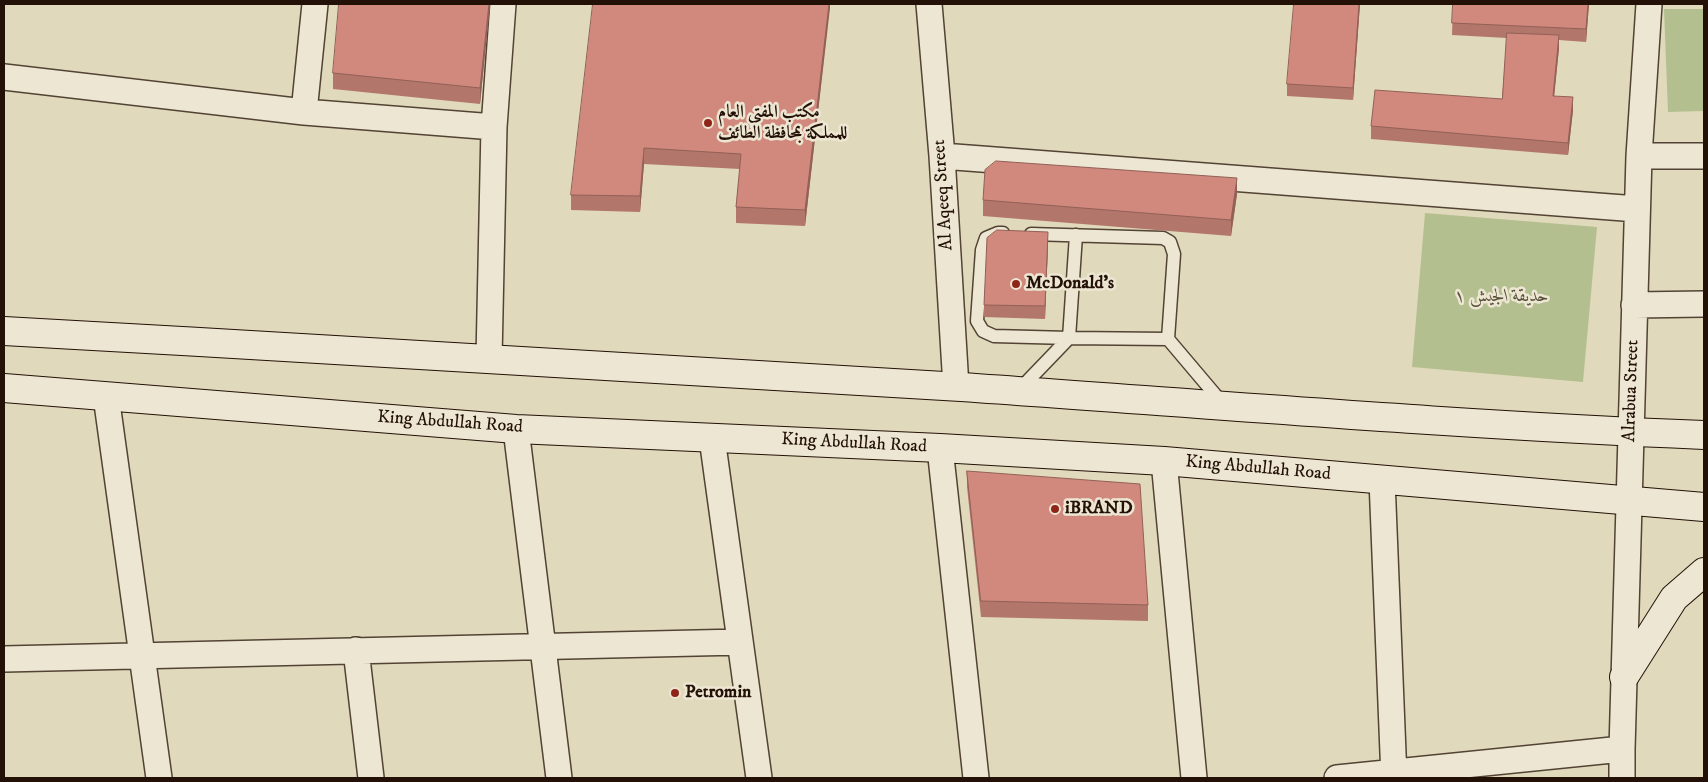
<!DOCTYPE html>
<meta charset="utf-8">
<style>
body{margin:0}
#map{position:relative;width:1708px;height:782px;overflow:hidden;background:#e1d9bb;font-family:"IM FELL DW Pica",serif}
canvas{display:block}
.frame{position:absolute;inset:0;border:5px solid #231107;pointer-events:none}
</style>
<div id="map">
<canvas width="1708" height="782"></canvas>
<div class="frame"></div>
</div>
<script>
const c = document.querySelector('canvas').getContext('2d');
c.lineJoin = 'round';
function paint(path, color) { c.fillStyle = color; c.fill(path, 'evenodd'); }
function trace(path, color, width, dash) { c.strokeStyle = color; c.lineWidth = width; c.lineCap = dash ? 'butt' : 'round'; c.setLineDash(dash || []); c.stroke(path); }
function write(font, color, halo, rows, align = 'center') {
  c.font = font + ' "IM FELL DW Pica",Amiri,serif'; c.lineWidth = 5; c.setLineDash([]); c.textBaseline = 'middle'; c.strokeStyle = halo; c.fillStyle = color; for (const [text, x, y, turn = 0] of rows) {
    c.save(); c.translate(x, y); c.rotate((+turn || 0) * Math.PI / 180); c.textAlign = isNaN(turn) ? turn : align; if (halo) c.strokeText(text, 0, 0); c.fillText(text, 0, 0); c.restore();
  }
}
paint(new Path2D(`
 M 1664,9 L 1704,9 L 1704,111 L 1668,112 Z
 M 1425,213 L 1597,227 L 1583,382 L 1412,367 Z`), '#b4bf8f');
const lane = new Path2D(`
 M 1003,233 L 998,233 L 986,238 L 982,250 L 977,321 L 983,331 L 994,336 L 1069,338 L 1076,235
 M 1031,234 L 1163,238 L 1170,242 L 1174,254 L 1168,339
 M 1020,389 L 1069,338 L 1168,339 L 1223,404`);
const street = new Path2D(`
 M 929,4 L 942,156 L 956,387
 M 4,77 L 304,112 L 494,127
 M 304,112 L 315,4
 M 942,156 L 1637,209
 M 1639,156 L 1704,156
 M 1634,305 L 1704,304
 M 489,358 L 494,127 L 503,4
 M 106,396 L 159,778
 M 516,429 L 559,778
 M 712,438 L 759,778
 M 940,448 L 976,778
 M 1164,461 L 1194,778
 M 1382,480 L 1394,778
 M 356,650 L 371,778
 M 4,659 L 740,642
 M 1337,778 L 1622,749
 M 1622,778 L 1622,749 L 1639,156 L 1649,4`);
const secondary = new Path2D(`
 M 4,331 C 323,349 642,366 961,387 C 1209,404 1456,425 1704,435
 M 4,388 L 516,429 L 940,448 L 1164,461 L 1704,507
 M 1624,677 L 1674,598 L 1704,572`);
trace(lane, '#524334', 15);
trace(street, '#524334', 28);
trace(secondary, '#231107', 30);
trace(lane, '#ece6d3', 12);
trace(street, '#ece6d3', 25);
trace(secondary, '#ece6d3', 28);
paint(new Path2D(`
 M 490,4 L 480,104 L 333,89 L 333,73 Z
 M 830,4 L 805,226 L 736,223 L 736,207 L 740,169 L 644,164 L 640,212 L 571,210 L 571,195 Z
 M 1360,4 L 1353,100 L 1287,96 L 1287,84 Z
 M 1453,4 L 1589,4 L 1586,42 L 1559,40 L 1559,48 L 1554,96 L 1573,110 L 1568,155 L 1371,139 L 1371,126 L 1502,99 L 1507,38 L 1452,35 Z
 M 1237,194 L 1231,236 L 983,216 L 983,200 Z
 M 1048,245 L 1045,319 L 984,317 L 984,305 Z
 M 967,471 L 1148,605 L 1148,621 L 981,617 L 967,487 Z`), '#b3766b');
paint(new Path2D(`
 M 489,4 L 490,4 L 480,104 L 480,88 Z
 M 829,4 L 830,4 L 830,8 L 805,226 L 805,210 Z
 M 1359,4 L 1360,4 L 1353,100 L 1353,88 Z
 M 1588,4 L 1589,4 L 1586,42 L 1586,29 Z
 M 1559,35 L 1559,48 L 1553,108 L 1553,96 Z
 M 1573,97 L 1573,110 L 1568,155 L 1568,143 Z
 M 644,148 L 644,164 L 640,212 L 640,196 Z
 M 1237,178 L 1237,194 L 1231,236 L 1231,220 Z
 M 1048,232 L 1048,245 L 1045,319 L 1045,306 Z`), '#926057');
const building = new Path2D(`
 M 339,4 L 489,4 L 480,88 L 333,73 Z
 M 593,4 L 829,4 L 805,210 L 736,207 L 741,154 L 644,148 L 640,196 L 571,195 Z
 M 1294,4 L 1359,4 L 1353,88 L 1287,84 Z
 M 1453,4 L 1588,4 L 1586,29 L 1452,23 Z
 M 1507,33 L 1559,35 L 1553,96 L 1573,97 L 1568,143 L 1371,126 L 1375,90 L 1502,99 Z
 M 996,161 L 1237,178 L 1231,220 L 983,200 L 985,170 Z
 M 997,230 L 1048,232 L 1045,306 L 984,305 L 987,238 Z
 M 967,471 L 1140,484 L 1148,605 L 981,601 Z`);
paint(building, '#d0897c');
trace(building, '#926057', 1);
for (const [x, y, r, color] of [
 [708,123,5,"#8f2418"],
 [1016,284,5,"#8f2418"],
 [1055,509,5,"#8f2418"],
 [675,693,5,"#8f2418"]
]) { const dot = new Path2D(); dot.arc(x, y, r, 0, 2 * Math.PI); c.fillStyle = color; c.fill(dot); trace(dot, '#ece6d3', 2); }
write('bold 18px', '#231107', '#ece6d3', [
 ["مكتب المفتي العام",718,113],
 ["للمملكة بمحافظة الطائف",718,134],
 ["McDonald's",1026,284],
 ["iBRAND",1065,509],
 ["Petromin",685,693]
], 'left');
write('18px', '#231107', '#ece6d3', [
 ["Al Aqeeq Street",944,195,-94],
 ["Alrabua Street",1632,391,-88],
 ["King Abdullah Road",450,423,4],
 ["King Abdullah Road",854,444,3],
 ["King Abdullah Road",1258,469,5]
]);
write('italic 18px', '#564e37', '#ece6d3', [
 ["حديقة الجيش ١",1502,297]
]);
</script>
